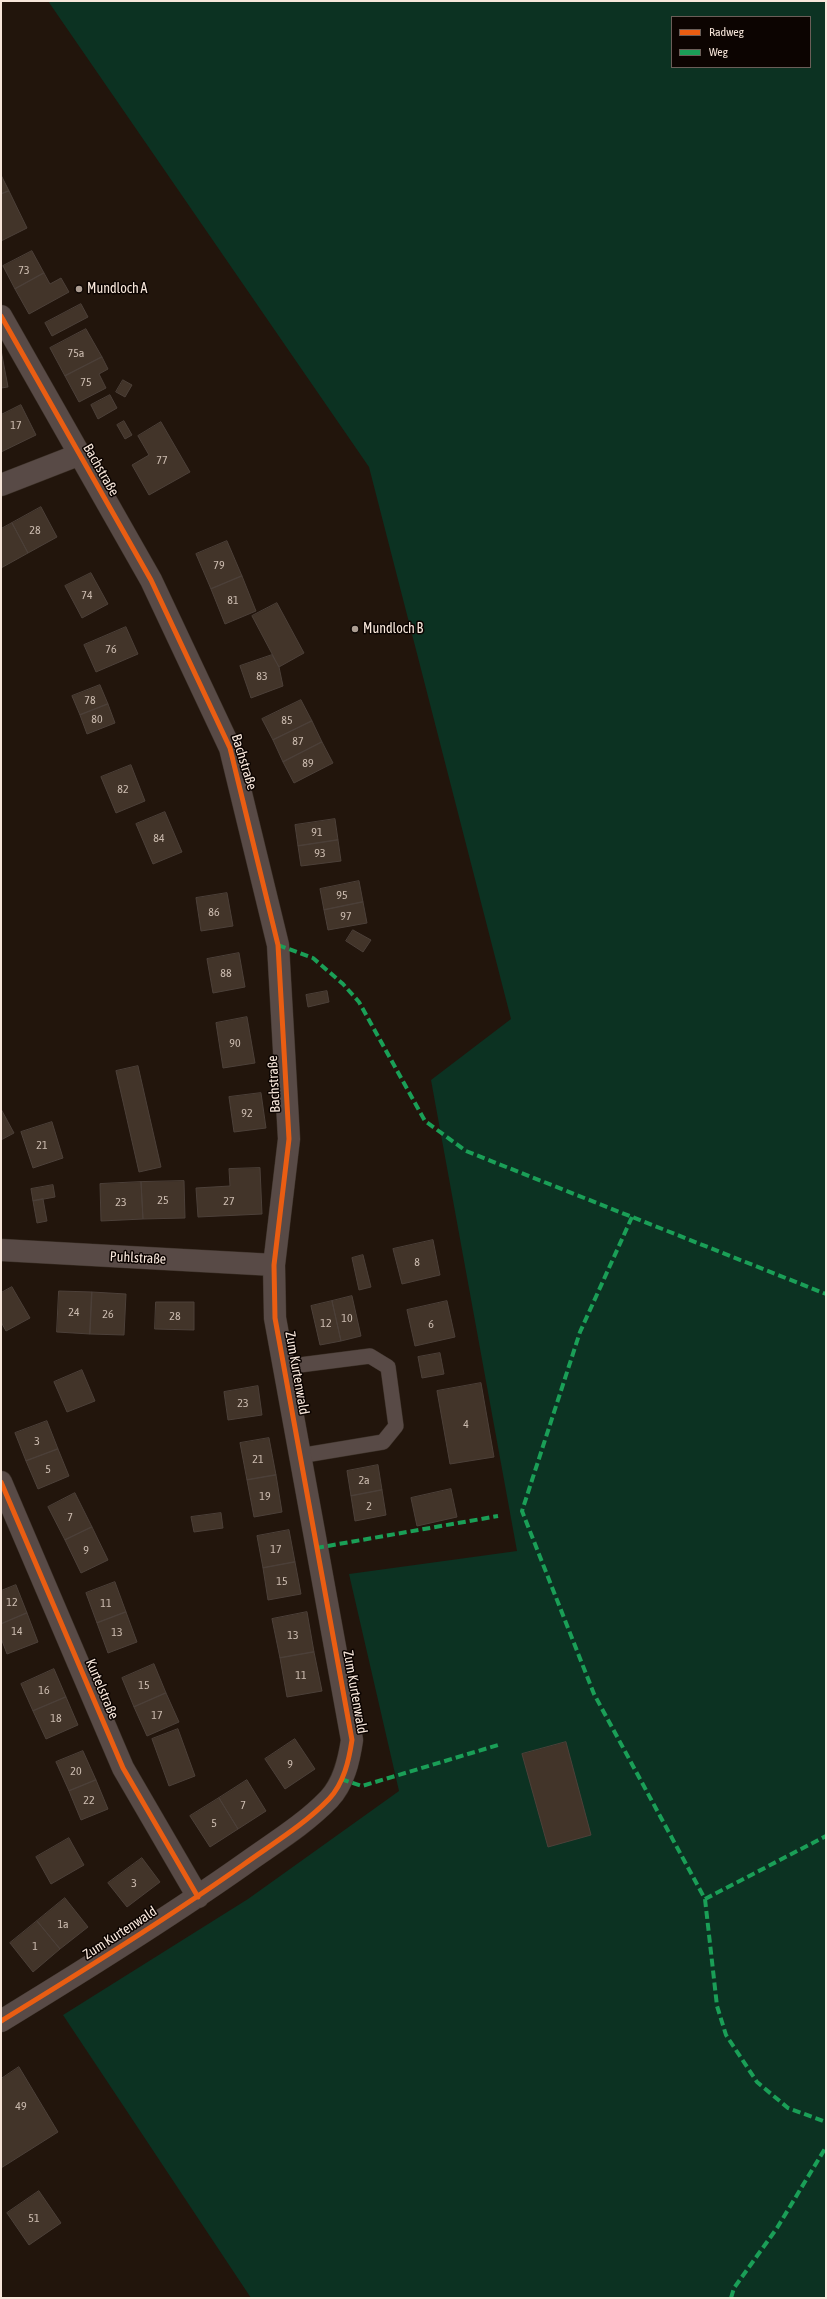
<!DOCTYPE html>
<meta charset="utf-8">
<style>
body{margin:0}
#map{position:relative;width:827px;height:2299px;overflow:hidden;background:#22150c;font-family:"Asap Condensed",sans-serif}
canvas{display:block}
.frame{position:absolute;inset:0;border:2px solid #f7e6da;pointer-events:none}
.legend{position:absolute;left:671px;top:16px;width:140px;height:52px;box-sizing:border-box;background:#0c0401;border:1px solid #6a5e58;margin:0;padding:5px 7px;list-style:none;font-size:12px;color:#f7e6da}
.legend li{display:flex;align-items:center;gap:8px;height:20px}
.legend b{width:20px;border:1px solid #6a5e58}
</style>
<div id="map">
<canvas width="827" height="2299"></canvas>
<div class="frame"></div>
<ul class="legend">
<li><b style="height:5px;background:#e95d12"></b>Radweg</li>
<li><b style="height:5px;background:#1a9f57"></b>Weg</li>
</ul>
</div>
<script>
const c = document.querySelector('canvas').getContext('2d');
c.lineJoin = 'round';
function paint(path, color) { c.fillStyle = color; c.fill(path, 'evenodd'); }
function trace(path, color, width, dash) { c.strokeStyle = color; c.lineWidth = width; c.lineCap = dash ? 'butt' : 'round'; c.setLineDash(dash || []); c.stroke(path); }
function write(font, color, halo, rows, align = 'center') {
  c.font = font + ' "Asap Condensed",sans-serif'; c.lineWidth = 3; c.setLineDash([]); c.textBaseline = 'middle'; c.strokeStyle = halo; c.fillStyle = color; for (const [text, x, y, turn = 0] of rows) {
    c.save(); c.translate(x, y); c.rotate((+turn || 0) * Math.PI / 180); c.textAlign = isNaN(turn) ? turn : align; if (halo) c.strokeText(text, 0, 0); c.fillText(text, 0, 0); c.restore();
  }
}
paint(new Path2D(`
 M 48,1 L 826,1 L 826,2298 L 251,2298 L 63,2015 L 248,1899 L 399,1791 L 349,1574 L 517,1551 L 431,1080 L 511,1019 L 369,467 ZM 672,17 L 810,17 L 810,67 L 672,67 Z`), '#0c3222');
const building = new Path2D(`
 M 1,175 L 9,191 L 1,194 Z
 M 9,191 L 27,228 L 1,241 L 1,194 Z
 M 32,251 L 44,273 L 15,289 L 3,266 Z
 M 44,273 L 50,284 L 61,278 L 69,292 L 29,314 L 15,289 Z
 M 81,304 L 88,317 L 52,336 L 45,323 Z
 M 86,329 L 102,357 L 65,376 L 50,348 Z
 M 1,350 L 8,387 L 1,388 Z
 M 102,357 L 108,369 L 99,374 L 106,388 L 79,402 L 65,376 Z
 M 123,380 L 132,385 L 125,397 L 116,392 Z
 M 110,395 L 117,408 L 98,419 L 91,405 Z
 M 21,405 L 36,435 L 1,452 L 1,415 Z
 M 124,421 L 132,435 L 125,439 L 117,425 Z
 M 161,422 L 190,472 L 149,495 L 132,465 L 149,455 L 138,436 Z
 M 41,507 L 57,537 L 28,553 L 12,523 Z
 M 12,523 L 28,553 L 1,568 L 1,529 Z
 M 227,541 L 242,576 L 211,589 L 196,554 Z
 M 91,573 L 108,604 L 82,618 L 65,586 Z
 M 242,576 L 256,611 L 225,624 L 211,589 Z
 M 277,603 L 304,653 L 279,667 L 252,616 Z
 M 126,627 L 138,654 L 96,672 L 84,645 Z
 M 272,655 L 279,667 L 283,686 L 251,698 L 240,666 Z
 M 100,685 L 108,704 L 80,715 L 72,696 Z
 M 301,700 L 312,721 L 273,740 L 262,719 Z
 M 108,704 L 115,723 L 87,734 L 80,715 Z
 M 312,721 L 322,742 L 283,762 L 273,740 Z
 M 322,742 L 333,763 L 294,783 L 283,762 Z
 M 131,765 L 145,801 L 116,813 L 101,777 Z
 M 165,812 L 182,852 L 153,864 L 136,824 Z
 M 335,819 L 338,840 L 298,846 L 295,825 Z
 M 338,840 L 341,861 L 301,866 L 298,846 Z
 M 359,881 L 363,902 L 324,910 L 320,889 Z
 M 227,893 L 233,926 L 201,931 L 196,898 Z
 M 363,902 L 367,923 L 328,930 L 324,910 Z
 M 353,930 L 371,940 L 363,952 L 346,941 Z
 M 239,953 L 245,987 L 213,993 L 207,959 Z
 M 327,991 L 329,1002 L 308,1007 L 306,995 Z
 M 247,1017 L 255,1063 L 223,1068 L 216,1023 Z
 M 138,1066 L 161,1167 L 139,1172 L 116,1071 Z
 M 261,1093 L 266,1128 L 234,1132 L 229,1097 Z
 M 1,1109 L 14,1133 L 1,1140 Z
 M 52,1122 L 63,1158 L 33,1168 L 21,1132 Z
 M 260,1168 L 262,1214 L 198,1217 L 196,1188 L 230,1186 L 229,1169 Z
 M 184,1181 L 185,1218 L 143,1219 L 141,1182 Z
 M 141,1182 L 143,1219 L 101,1221 L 100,1184 Z
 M 53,1185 L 55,1197 L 33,1201 L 31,1189 Z
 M 43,1199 L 47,1221 L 37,1223 L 33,1201 Z
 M 433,1240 L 440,1275 L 402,1284 L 393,1249 Z
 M 363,1255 L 371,1287 L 359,1290 L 352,1258 Z
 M 12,1287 L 30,1318 L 6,1331 L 1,1322 L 1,1293 Z
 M 59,1291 L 92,1292 L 90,1334 L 57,1332 Z
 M 92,1292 L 126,1294 L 124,1335 L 90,1334 Z
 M 352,1296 L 361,1336 L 341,1341 L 332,1301 Z
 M 332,1301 L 341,1341 L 320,1345 L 311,1306 Z
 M 447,1301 L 455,1337 L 415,1346 L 407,1310 Z
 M 156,1302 L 194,1302 L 194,1330 L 155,1329 Z
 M 440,1353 L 444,1374 L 422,1378 L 418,1357 Z
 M 82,1370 L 95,1401 L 67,1412 L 54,1382 Z
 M 481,1383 L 494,1457 L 450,1464 L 437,1391 Z
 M 258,1386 L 262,1415 L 228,1420 L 224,1392 Z
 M 47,1421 L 58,1449 L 26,1461 L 15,1433 Z
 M 269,1438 L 276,1475 L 247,1480 L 240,1443 Z
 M 58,1449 L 69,1476 L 38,1489 L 26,1461 Z
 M 378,1465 L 382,1490 L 351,1496 L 347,1471 Z
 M 276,1475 L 282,1512 L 254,1517 L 247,1480 Z
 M 451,1489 L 457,1517 L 417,1526 L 411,1498 Z
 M 382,1490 L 386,1515 L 355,1521 L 351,1496 Z
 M 75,1493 L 92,1527 L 65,1540 L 48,1507 Z
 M 221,1513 L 223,1528 L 194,1532 L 191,1517 Z
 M 92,1527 L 108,1560 L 81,1573 L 65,1540 Z
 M 289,1530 L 295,1562 L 263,1568 L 257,1536 Z
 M 295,1562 L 301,1594 L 268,1600 L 263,1568 Z
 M 115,1582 L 126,1612 L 97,1623 L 86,1593 Z
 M 16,1585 L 27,1613 L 1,1624 L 1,1591 Z
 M 126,1612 L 137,1642 L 108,1653 L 97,1623 Z
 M 307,1612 L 314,1652 L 280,1658 L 272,1619 Z
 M 27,1613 L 38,1642 L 7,1654 L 1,1638 L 1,1624 Z
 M 314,1652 L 322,1691 L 287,1697 L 280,1658 Z
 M 154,1664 L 166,1693 L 134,1707 L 122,1678 Z
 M 54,1669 L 66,1697 L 33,1711 L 21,1684 Z
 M 166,1693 L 179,1722 L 147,1736 L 134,1707 Z
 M 66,1697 L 78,1725 L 46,1739 L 33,1711 Z
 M 178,1729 L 195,1776 L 169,1786 L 152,1739 Z
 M 295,1739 L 315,1769 L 285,1789 L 265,1759 Z
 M 566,1742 L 591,1835 L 548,1847 L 522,1754 Z
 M 83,1751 L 96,1780 L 69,1791 L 56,1762 Z
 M 96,1780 L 108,1809 L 81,1820 L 69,1791 Z
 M 247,1780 L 266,1811 L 238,1829 L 219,1798 Z
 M 219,1798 L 238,1829 L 210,1847 L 190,1816 Z
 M 69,1838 L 84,1865 L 51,1884 L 36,1857 Z
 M 142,1858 L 160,1882 L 127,1907 L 108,1883 Z
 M 65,1898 L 88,1927 L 60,1949 L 37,1921 Z
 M 37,1921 L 60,1949 L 33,1972 L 10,1943 Z
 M 19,2067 L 58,2132 L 1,2168 L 1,2079 Z
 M 39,2191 L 61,2223 L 29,2245 L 7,2213 Z`);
paint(building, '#423429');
trace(building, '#4c4039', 1);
const service = new Path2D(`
 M 284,1367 L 370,1356 L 388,1367 L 396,1426 L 383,1442 L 299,1456`);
const minor = new Path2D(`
 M 1,316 L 151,580 L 230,748 L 278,945 L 289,1139 L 274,1265 L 275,1318 L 352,1740 C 349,1760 344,1783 329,1799 C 304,1825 272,1844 243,1865 C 165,1920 83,1971 1,2021
 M 1,485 L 78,455
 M 1,1250 L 274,1265
 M 1,1482 L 123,1768 L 198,1897`);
trace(service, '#3a2f26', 16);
trace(minor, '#3a2f26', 23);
trace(service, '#584a46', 15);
trace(minor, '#584a46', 22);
trace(new Path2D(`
 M 278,945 L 313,958 L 343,984 L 359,1002 L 425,1121 L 466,1151 L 826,1294
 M 632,1217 L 580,1332 L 522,1511 L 594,1694 L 705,1899 L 826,1836
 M 316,1548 L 498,1516
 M 341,1779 L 362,1786 L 498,1745
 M 705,1899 L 717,2006 L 726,2035 L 757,2082 L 788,2108 L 826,2122
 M 731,2298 L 734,2288 L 777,2228 L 826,2147`), '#1a9f57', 4, [8, 4]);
trace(new Path2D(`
 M 1,316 L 151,580 L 230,748 L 278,945 L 289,1139 L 274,1265 L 275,1318 L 352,1740 C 349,1760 344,1783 329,1799 C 304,1825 272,1844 243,1865 C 165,1920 83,1971 1,2021
 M 1,1482 L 123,1768 L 198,1897`), '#e95d12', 5);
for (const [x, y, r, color] of [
 [79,289,4,"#ac9d92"],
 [355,629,4,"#ac9d92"]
]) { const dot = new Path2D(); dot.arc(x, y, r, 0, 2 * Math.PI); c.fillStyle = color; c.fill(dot); trace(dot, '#0c0401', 1.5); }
write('12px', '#cabaae', null, [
 ["73",24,270],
 ["75a",76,353],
 ["75",86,382],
 ["17",16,425],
 ["77",162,460],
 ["28",35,530],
 ["79",219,565],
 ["74",87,595],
 ["81",233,600],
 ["76",111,649],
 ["83",262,676],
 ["78",90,700],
 ["80",97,719],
 ["85",287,720],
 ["87",298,741],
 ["89",308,763],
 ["82",123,789],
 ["91",317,832],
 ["84",159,838],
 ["93",320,853],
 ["95",342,895],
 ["86",214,912],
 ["97",346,916],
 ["88",226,973],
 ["90",235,1043],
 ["92",247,1113],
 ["21",42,1145],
 ["25",163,1200],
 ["27",229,1201],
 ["23",121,1202],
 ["8",417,1262],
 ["24",74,1312],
 ["26",108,1314],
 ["28",175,1316],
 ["10",347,1318],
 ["12",326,1323],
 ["6",431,1324],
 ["23",243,1403],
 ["4",466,1424],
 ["3",37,1441],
 ["21",258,1459],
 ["5",48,1469],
 ["2a",364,1480],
 ["19",265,1496],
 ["2",369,1506],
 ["7",70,1517],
 ["17",276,1549],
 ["9",86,1550],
 ["15",282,1581],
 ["12",12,1602],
 ["11",106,1603],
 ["14",17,1631],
 ["13",117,1632],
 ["13",293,1635],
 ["11",301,1675],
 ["15",144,1685],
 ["16",44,1690],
 ["17",157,1715],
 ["18",56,1718],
 ["9",290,1764],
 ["20",76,1771],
 ["22",89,1800],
 ["7",243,1805],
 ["5",214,1823],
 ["3",134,1883],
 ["1a",63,1924],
 ["1",35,1946],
 ["49",21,2106],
 ["51",34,2218]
]);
write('14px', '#f7e6da', '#0c0401', [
 ["Mundloch A",87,289],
 ["Mundloch B",363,629]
], 'left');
write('14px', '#f7e6da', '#0c0401', [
 ["Bachstraße",101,470,60],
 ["Bachstraße",244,762,73],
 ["Bachstraße",274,1084,-93],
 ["Puhlstraße",138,1258,3],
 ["Zum Kurtenwald",297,1373,80],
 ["Kurtelstraße",102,1689,67],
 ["Zum Kurtenwald",355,1692,80],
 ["Zum Kurtenwald",120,1933,-33]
]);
</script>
